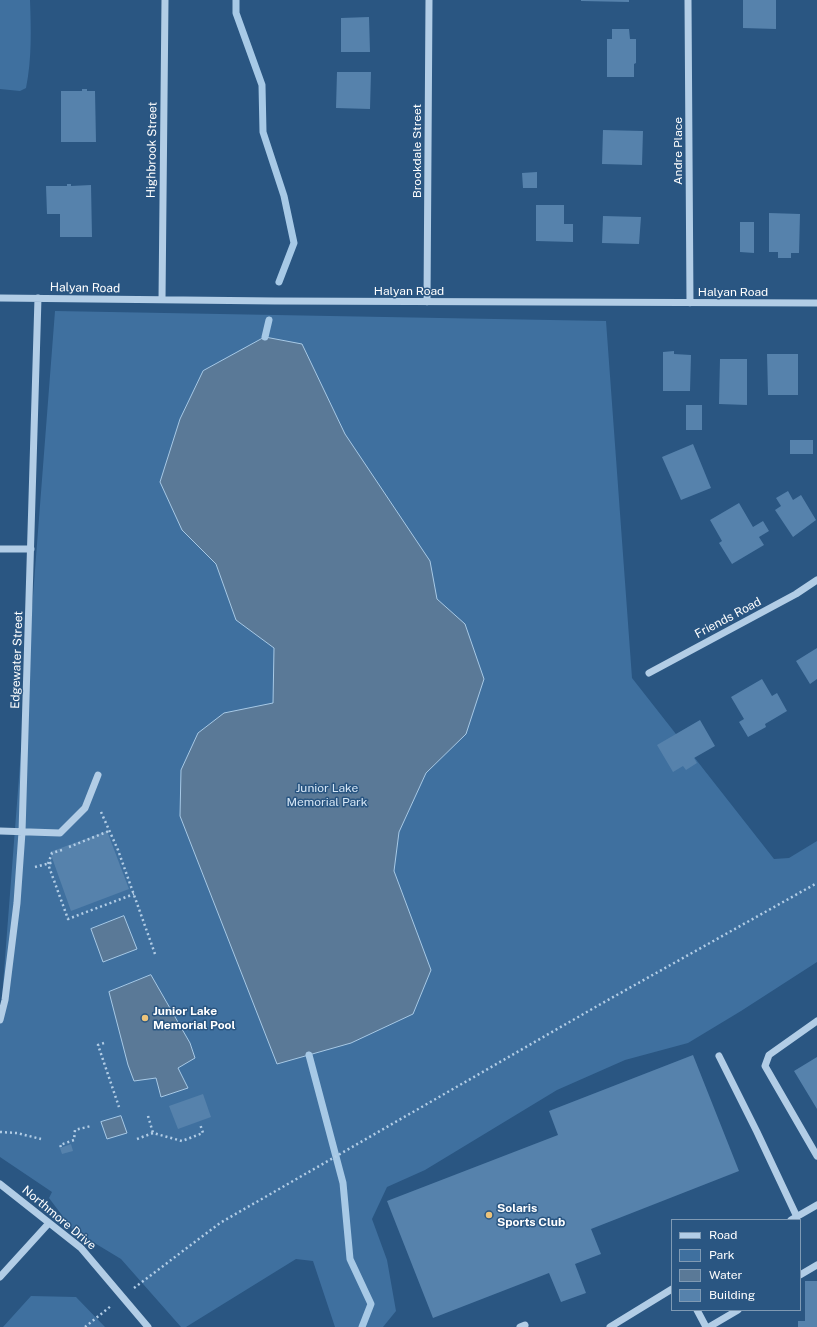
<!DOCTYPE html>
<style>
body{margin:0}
#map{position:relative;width:817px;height:1327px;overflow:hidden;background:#2a5682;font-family:"Public Sans",sans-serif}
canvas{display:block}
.legend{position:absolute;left:671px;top:1219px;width:130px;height:92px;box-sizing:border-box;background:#2a5682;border:1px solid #7f9ab4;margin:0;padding:5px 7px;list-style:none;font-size:12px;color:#fff}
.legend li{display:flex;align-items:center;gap:8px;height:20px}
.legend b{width:20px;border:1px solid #7f9ab4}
</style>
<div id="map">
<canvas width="817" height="1327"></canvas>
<ul class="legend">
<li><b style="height:5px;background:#b2cde6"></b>Road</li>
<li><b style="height:11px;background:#3f709f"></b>Park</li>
<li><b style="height:11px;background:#5a7997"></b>Water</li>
<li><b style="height:11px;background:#5682ac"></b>Building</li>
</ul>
</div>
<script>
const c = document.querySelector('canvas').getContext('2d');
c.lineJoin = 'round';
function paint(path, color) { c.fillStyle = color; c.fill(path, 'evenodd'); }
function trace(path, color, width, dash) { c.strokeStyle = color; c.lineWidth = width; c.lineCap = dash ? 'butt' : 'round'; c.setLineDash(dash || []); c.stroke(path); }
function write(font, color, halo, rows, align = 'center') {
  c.font = font + ' "Public Sans",sans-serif'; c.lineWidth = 3; c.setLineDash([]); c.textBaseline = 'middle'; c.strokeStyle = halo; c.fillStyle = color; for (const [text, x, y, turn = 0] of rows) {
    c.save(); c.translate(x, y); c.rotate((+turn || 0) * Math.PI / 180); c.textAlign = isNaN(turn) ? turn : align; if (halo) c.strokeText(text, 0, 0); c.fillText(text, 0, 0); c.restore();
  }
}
paint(new Path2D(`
 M 0,0 L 30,0 C 31,29 32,59 26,88 L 20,91 L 0,89 Z
 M 55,311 L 606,321 L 632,678 L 774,859 L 789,858 L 817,841 L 817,962 L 741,1011 L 688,1043 L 625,1060 L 557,1090 L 425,1170 L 387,1187 L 372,1219 L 387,1260 L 396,1311 L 383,1327 L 335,1327 L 313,1261 L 296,1259 L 186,1327 L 181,1327 L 121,1259 L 73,1230 L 49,1198 L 52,1192 L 0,1157 L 0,1023 Z
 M 31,1296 L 76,1297 L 105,1327 L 3,1327 Z`), '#3f709f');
const water = new Path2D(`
 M 265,337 L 302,344 L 345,434 L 430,561 L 437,599 L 465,624 L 484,679 L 466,734 L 426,773 L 399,832 L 394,871 L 431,970 L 413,1014 L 351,1043 L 277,1064 L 180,816 L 181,770 L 198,733 L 224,713 L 273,703 L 274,648 L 236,620 L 216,564 L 182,530 L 160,482 L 180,419 L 203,371 Z
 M 124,916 L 137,949 L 103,962 L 91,929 Z
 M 151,975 L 190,1043 L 195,1058 L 178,1068 L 188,1088 L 161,1097 L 156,1078 L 134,1081 L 128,1065 L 109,992 Z
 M 121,1116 L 127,1133 L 107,1139 L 101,1122 Z`);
paint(water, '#5a7997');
trace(water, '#a7c9e6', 1);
trace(new Path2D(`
 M 236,0 L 236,13 L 262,85 L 263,132 L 284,196 L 294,243 L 279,282
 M 265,337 L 269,320
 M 309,1055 L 343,1183 L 350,1259 L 371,1304 L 362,1327`), '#a7c9e6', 7);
paint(new Path2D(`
 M 581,0 L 629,0 L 629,2 L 581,1 Z
 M 743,0 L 776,0 L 776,29 L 743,28 Z
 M 369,17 L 370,52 L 341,52 L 341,18 Z
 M 612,29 L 629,29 L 630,39 L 636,39 L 636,63 L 634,64 L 634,77 L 607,77 L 607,39 L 612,39 Z
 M 337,72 L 371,72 L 370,109 L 336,108 Z
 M 82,89 L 87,89 L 87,91 L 95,91 L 96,142 L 61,142 L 61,91 L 82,91 Z
 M 603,130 L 643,131 L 642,165 L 602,164 Z
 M 537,172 L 537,188 L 523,188 L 522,173 Z
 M 67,184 L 71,184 L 71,186 L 91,185 L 92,237 L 60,237 L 60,214 L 47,214 L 46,186 L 67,186 Z
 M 536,205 L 564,205 L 564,224 L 573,224 L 573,242 L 536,241 Z
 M 769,213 L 800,214 L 799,253 L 791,253 L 791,258 L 778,258 L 778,252 L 769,252 Z
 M 603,216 L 641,217 L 639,244 L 602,243 Z
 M 740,222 L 754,222 L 754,253 L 740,252 Z
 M 674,351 L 674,354 L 691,355 L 690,391 L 663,391 L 663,352 Z
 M 767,354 L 798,354 L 798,395 L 768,395 Z
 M 720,359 L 747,359 L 747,405 L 719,404 Z
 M 686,405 L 702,405 L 702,430 L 686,430 Z
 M 790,440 L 813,440 L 813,454 L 790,454 Z
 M 693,444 L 711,488 L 681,500 L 662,457 Z
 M 788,491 L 793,500 L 801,495 L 816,520 L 793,537 L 775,510 L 781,506 L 776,498 Z
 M 739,503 L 753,527 L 763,521 L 769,531 L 759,537 L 764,545 L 732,564 L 719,543 L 722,541 L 710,520 Z
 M 817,648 L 817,679 L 810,684 L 796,661 Z
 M 762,679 L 772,696 L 777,693 L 787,711 L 765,724 L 766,727 L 748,737 L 739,722 L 744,719 L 731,697 Z
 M 700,720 L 715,746 L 694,758 L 697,763 L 686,770 L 683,766 L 673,772 L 657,745 Z
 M 107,831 L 129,889 L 71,911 L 50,852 Z
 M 693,1055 L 739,1171 L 591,1229 L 601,1254 L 575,1264 L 586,1293 L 561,1302 L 549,1273 L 433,1318 L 387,1201 L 558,1135 L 549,1111 Z
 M 817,1057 L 817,1109 L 794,1071 Z
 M 203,1094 L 211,1117 L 178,1129 L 169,1106 Z
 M 71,1144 L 73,1151 L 62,1154 L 60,1148 Z
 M 805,1281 L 817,1281 L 817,1327 L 798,1327 L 798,1321 L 805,1321 Z`), '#5682ac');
trace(new Path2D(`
 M 101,812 L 118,850 L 155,954
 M 69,847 L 109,831
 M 62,850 L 52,853 L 48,864 L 68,919 L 134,894
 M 35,867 L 54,862
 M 104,1043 L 98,1045 L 119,1107
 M 148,1116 L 153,1133
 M 0,1132 L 17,1133 L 41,1139
 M 137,1139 L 153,1133 L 182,1141 L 203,1133 L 200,1124
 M 61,1147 L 60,1145 L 74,1140 L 75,1130 L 91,1126
 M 134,1288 L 220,1223 L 599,1005 L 817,883
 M 85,1327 L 111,1306`), '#b2cde6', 2.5, [2, 3]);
trace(new Path2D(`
 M 688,0 L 690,303
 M 0,298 L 275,301 L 817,303
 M 162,300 L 165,0
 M 427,302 L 429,0
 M 0,549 L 31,549
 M 649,673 L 796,594 L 817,580
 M 0,831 L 60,833 L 85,808 L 98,775
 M 0,1020 L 5,1000 L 17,903 L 22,832 L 38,298
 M 817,1021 L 769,1055 L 765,1066 L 817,1156
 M 719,1056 L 757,1132 L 797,1217
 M 0,1184 L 81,1248 L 148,1327
 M 791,1220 L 817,1205
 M 800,1275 L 817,1265
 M 0,1277 L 49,1223
 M 697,1310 L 706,1327
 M 520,1327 L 525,1325
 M 610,1327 L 672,1289
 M 709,1327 L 738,1310`), '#b2cde6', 7);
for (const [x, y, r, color] of [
 [145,1018,4,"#ecc37a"],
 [489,1215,4,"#ecc37a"]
]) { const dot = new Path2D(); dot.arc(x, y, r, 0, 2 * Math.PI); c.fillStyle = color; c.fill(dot); trace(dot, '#2a5682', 1.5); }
write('12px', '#fff', '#2a5682', [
 ["Highbrook Street",152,150,-89],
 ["Brookdale Street",417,151,-90],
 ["Andre Place",678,151,-90],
 ["Halyan Road",85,288,1],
 ["Halyan Road",409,291],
 ["Halyan Road",733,292],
 ["Friends Road",728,618,-28],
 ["Edgewater Street",17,660,-88],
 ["Northmore Drive",59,1218,40]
]);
write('12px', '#d5e6f5', '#2a5682', [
 ["Junior Lake",327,788],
 ["Memorial Park",327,802]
]);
write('bold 12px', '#fff', '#2a5682', [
 ["Junior Lake",153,1011],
 ["Memorial Pool",153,1025],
 ["Solaris",497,1208],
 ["Sports Club",497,1222]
], 'left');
</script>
